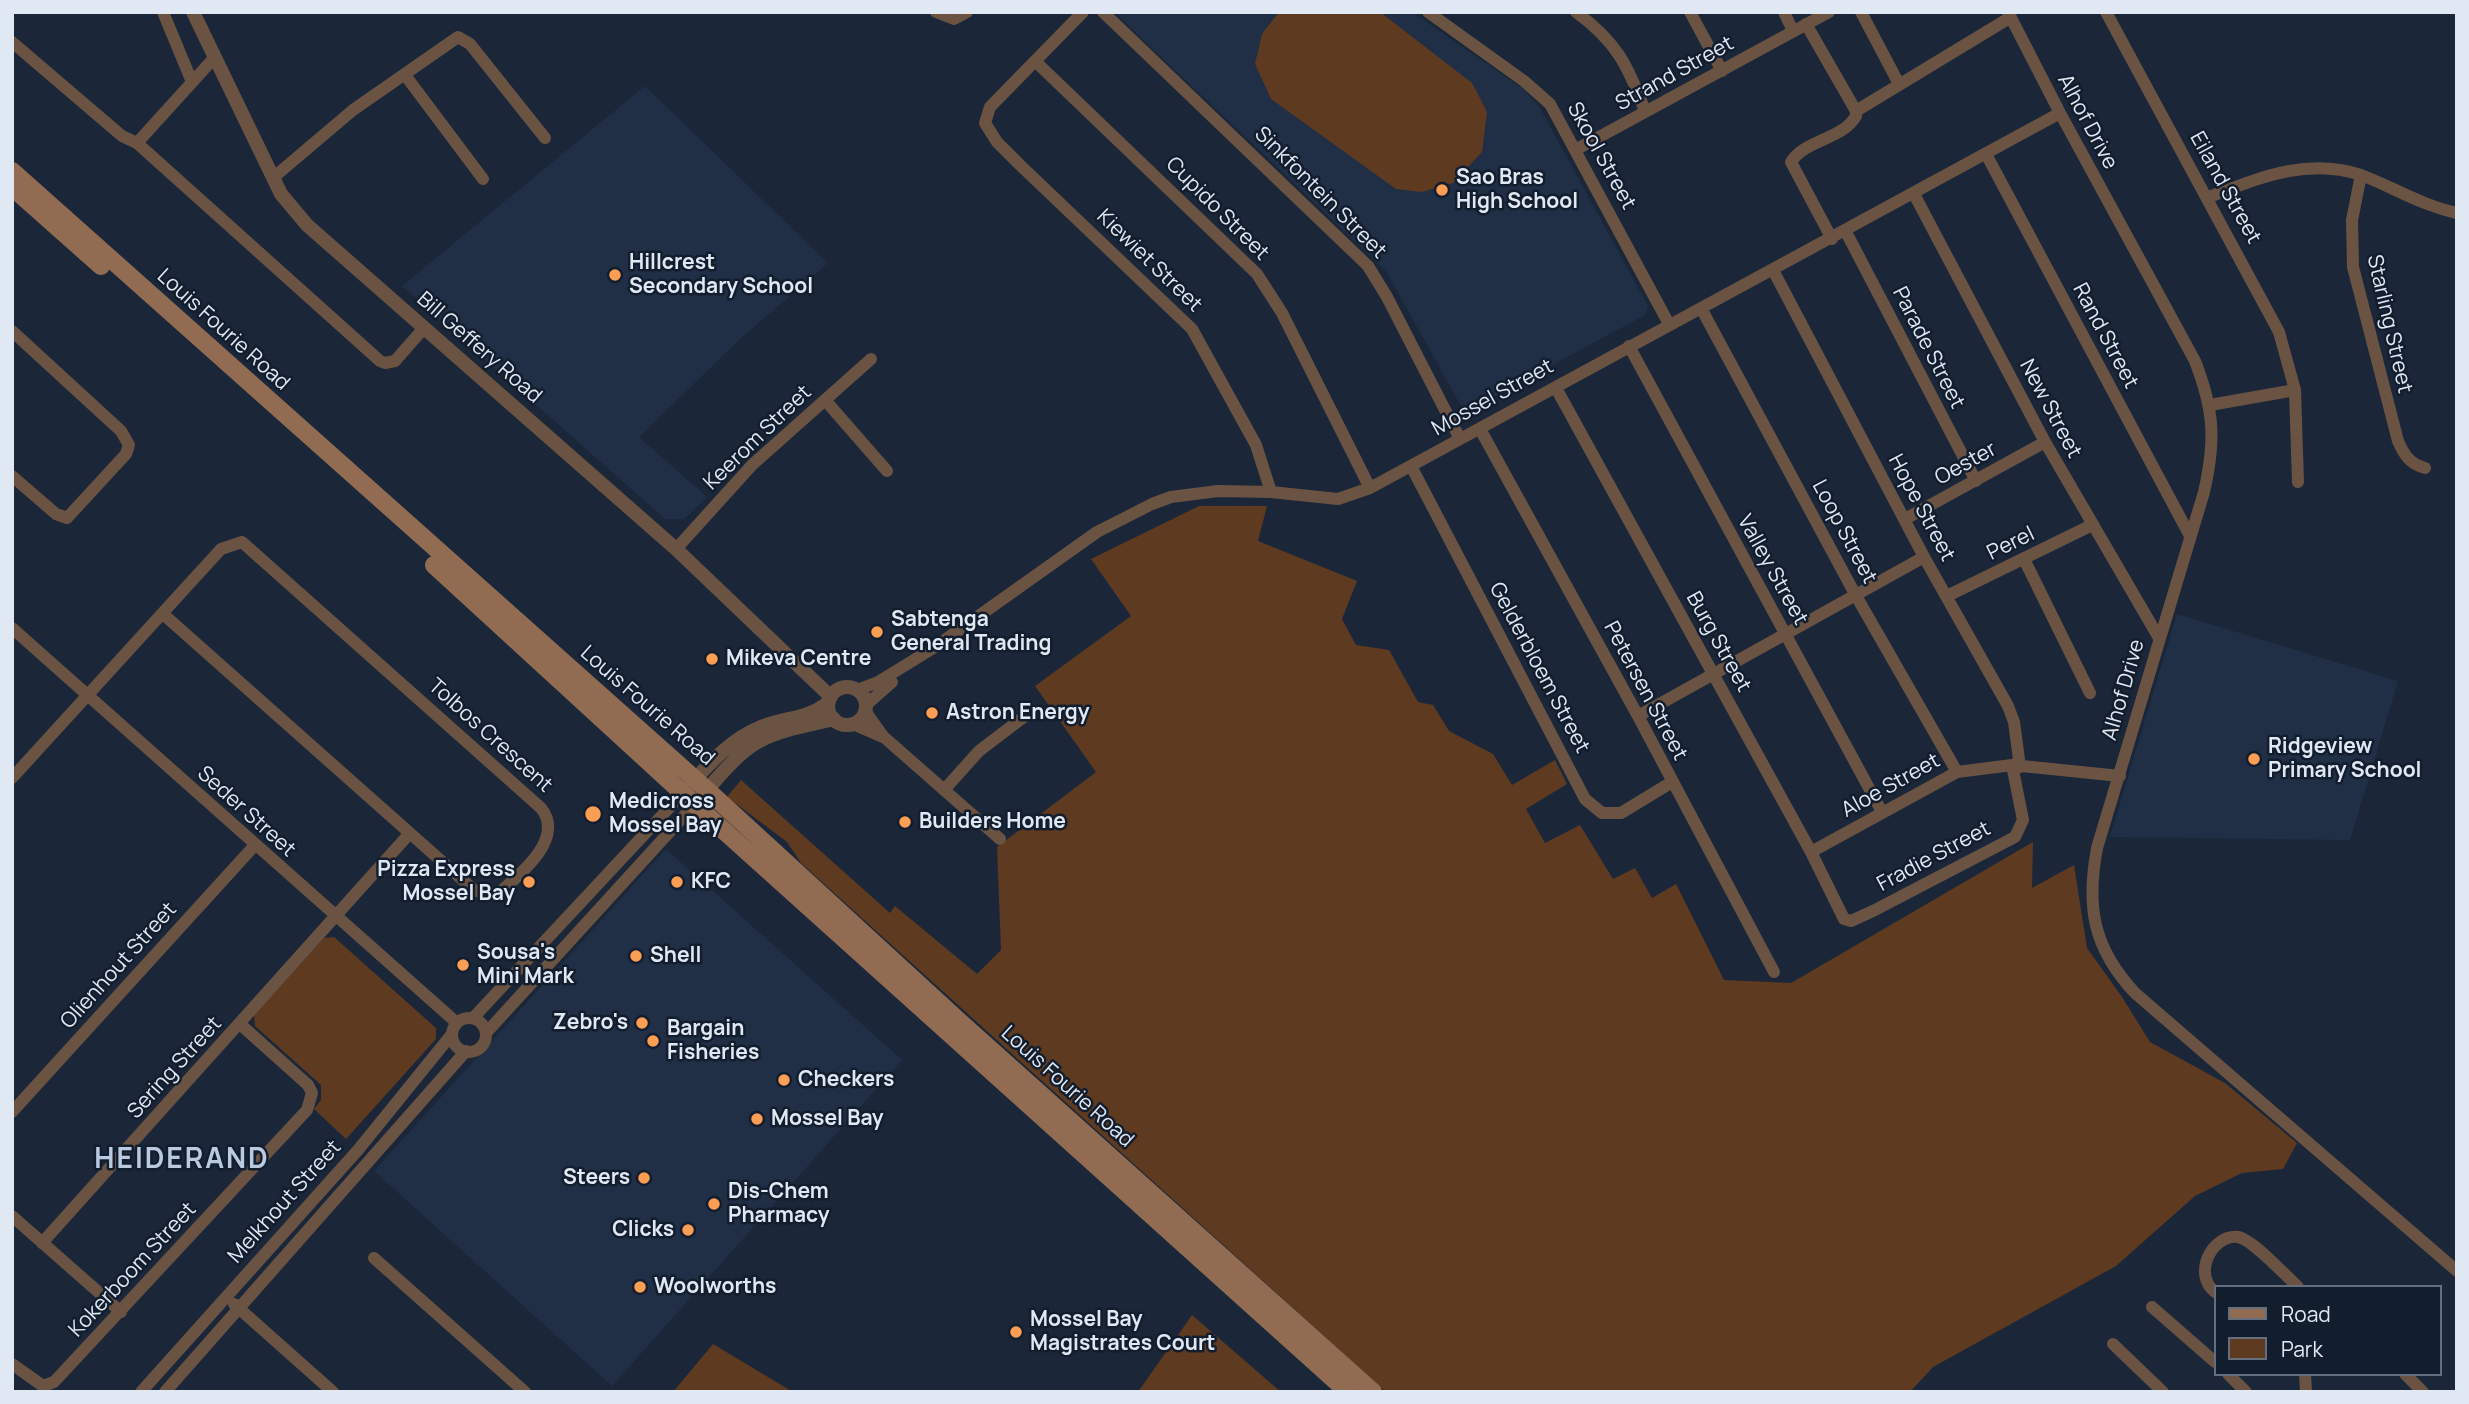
<!DOCTYPE html>
<style>
body{margin:0}
#map{position:relative;width:2469px;height:1404px;overflow:hidden;background:#1b2738;font-family:Manrope,sans-serif}
canvas{display:block}
.frame{position:absolute;inset:0;border:14px solid #e0e8f3;pointer-events:none}
.legend{position:absolute;left:2214px;top:1285px;width:228px;height:91px;box-sizing:border-box;background:#121d2e;border:2px solid #646e7d;margin:0;padding:9px 12px;list-style:none;font-size:21px;color:#e0e8f3}
.legend li{display:flex;align-items:center;gap:14px;height:35px}
.legend b{width:35px;border:2px solid #646e7d}
</style>
<div id="map">
<canvas width="2469" height="1404"></canvas>
<div class="frame"></div>
<ul class="legend">
<li><b style="height:9px;background:#926c52"></b>Road</li>
<li><b style="height:19px;background:#5e3a20"></b>Park</li>
</ul>
</div>
<script>
const c = document.querySelector('canvas').getContext('2d');
c.lineJoin = 'round';
function paint(path, color) { c.fillStyle = color; c.fill(path, 'evenodd'); }
function trace(path, color, width, dash) { c.strokeStyle = color; c.lineWidth = width; c.lineCap = dash ? 'butt' : 'round'; c.setLineDash(dash || []); c.stroke(path); }
function write(font, color, halo, rows, align = 'center') {
  c.font = font + ' Manrope,sans-serif'; c.lineWidth = 5; c.setLineDash([]); c.textBaseline = 'middle'; c.strokeStyle = halo; c.fillStyle = color; for (const [text, x, y, turn = 0] of rows) {
    c.save(); c.translate(x, y); c.rotate((+turn || 0) * Math.PI / 180); c.textAlign = isNaN(turn) ? turn : align; if (halo) c.strokeText(text, 0, 0); c.fillText(text, 0, 0); c.restore();
  }
}
paint(new Path2D(`
 M 1114,12 L 1412,12 L 1522,88 L 1540,108 L 1648,306 L 1645,315 L 1469,410 L 1461,406 L 1386,271 Z
 M 645,86 L 828,263 L 741,338 L 639,437 L 707,497 L 684,519 L 665,519 L 402,286 Z
 M 2177,614 L 2398,681 L 2350,840 L 2110,837 Z
 M 666,849 L 902,1060 L 612,1386 L 374,1171 Z`), '#202f46');
paint(new Path2D(`
 M 1279,12 L 1380,12 L 1472,83 L 1487,112 L 1482,152 L 1453,183 L 1422,192 L 1396,189 L 1271,99 L 1255,64 L 1262,34 Z
 M 1199,506 L 1267,506 L 1258,541 L 1357,581 L 1342,619 L 1356,645 L 1389,650 L 1418,702 L 1433,705 L 1449,731 L 1493,754 L 1512,785 L 1555,760 L 1567,784 L 1526,809 L 1545,843 L 1580,825 L 1613,879 L 1635,868 L 1652,898 L 1676,884 L 1724,980 L 1791,983 L 2033,842 L 2032,888 L 2074,865 L 2087,948 L 2122,997 L 2150,1042 L 2225,1083 L 2297,1143 L 2283,1169 L 2242,1173 L 2195,1196 L 2116,1266 L 1933,1367 L 1910,1392 L 1386,1392 L 801,863 L 787,842 L 727,797 L 741,780 L 890,913 L 895,906 L 977,974 L 1001,950 L 997,847 L 1096,772 L 1035,686 L 1131,616 L 1091,559 Z
 M 334,937 L 436,1028 L 436,1039 L 346,1139 L 314,1109 L 321,1100 L 321,1085 L 255,1026 L 254,1015 L 324,938 Z
 M 1192,1315 L 1281,1392 L 1138,1392 Z
 M 713,1344 L 793,1392 L 673,1392 Z`), '#5e3a20');
trace(new Path2D(`
 M 163,12 L 192,82
 M 936,12 L 954,19 L 967,12
 M 1083,12 L 990,107 L 985,123 L 997,142 L 1020,165 L 1192,329 L 1256,445 L 1271,492
 M 1103,12 L 1368,266 L 1387,297 L 1460,439
 M 1428,12 L 1524,81 L 1550,104 L 1669,324
 M 1576,12 C 1617,42 1628,66 1645,111
 M 1690,12 L 1722,71
 M 1784,12 L 1793,31
 M 1861,12 L 1899,84
 M 2008,12 L 2060,113 L 2195,361 C 2214,410 2216,440 2204,492 L 2097,848 C 2086,907 2093,948 2135,993 L 2457,1271
 M 2106,12 L 2279,332 L 2295,390 L 2298,482
 M 1806,24 L 1856,111 L 1856,116 C 1842,140 1806,139 1791,162 L 1832,239
 M 12,42 L 122,136 L 137,143 L 380,361 L 385,363 L 395,361 L 424,328
 M 1036,62 L 1257,274 L 1282,313 L 1370,488
 M 405,75 L 483,179
 M 1856,111 L 2011,17
 M 137,143 L 215,57
 M 1577,149 L 1829,12
 M 1986,154 L 2190,536
 M 2361,175 L 2352,220 L 2353,267 L 2398,441 C 2404,455 2410,464 2425,468
 M 274,177 L 353,110 L 458,37 L 470,44 L 545,138
 M 1914,194 L 2045,442 L 2159,638
 M 2209,197 C 2259,178 2307,157 2361,175 C 2393,187 2423,206 2457,213
 M 1846,232 L 1976,481
 M 1773,270 L 1924,557 L 2008,706 L 2014,722 L 2020,767
 M 1701,308 L 1855,594 L 1957,772
 M 12,331 L 121,431 L 129,445 L 126,454 L 67,518 L 56,514 L 12,476
 M 1629,346 L 1882,812
 M 1556,388 L 1811,852 L 1844,919 L 1851,921 L 1873,911 L 2015,837 L 2023,820 L 2012,765
 M 825,400 L 887,471
 M 2210,405 L 2295,390
 M 1480,429 L 1638,716 L 1774,972
 M 1411,466 L 1585,799 L 1602,813 L 1621,813 L 1672,782
 M 1905,519 L 2045,442
 M 676,549 L 752,465 L 871,359
 M 2024,559 L 2090,693
 M 1947,596 L 2092,525
 M 12,628 L 457,1023
 M 857,690 L 878,682 L 935,647 L 1097,532 L 1152,504 L 1171,497 L 1218,491 L 1271,492 L 1338,499 L 1370,488 L 2060,113
 M 866,705 L 892,682
 M 865,711 L 883,736
 M 1638,716 L 1924,557
 M 853,724 L 885,738 L 1000,839
 M 12,778 L 221,549 L 242,542 L 541,808 C 565,838 522,873 500,892 L 490,895 L 474,890 L 163,614
 M 944,790 L 979,751 L 1025,716
 M 1811,852 L 1957,772 L 2012,765 L 2120,776
 M 473,1018 L 683,793
 M452 1035a17 17 0 1 1 34 0a17 17 0 1 1-34 0Z
 M 486,1033 L 695,804
 M 12,1112 L 255,845
 M 12,1216 L 121,1312
 M 42,1243 L 410,833
 M 374,1258 L 525,1392
 M 2215,1292 C 2192,1274 2212,1234 2238,1237 C 2252,1239 2286,1276 2298,1287
 M 234,1304 L 333,1392
 M 2152,1307 L 2215,1362
 M 2113,1344 L 2163,1392
 M 12,1364 L 43,1386 L 54,1382 L 307,1110 L 312,1093 L 308,1085 L 240,1024
 M 2228,1374 L 2246,1392
 M 2305,1374 L 2306,1392
 M 2405,1374 L 2423,1392
 M 141,1392 L 358,1150 L 452,1034
 M 165,1392 L 466,1051`), '#6b5343', 12);
trace(new Path2D(`
 M 193,12 L 281,194 L 307,225 L 676,549 L 831,697
 M828 706a19 19 0 1 1 38 0a19 19 0 1 1-38 0Z
 M 689,786 C 710,763 731,739 761,727 C 787,716 805,721 829,702
 M 701,797 C 752,737 757,736 834,719`), '#6b5343', 14);
trace(new Path2D(`
 M 12,171 L 707,790 L 961,1023 L 1373,1392
 M 12,187 L 101,266
 M 434,565 L 711,819 L 1348,1392`), '#926c52', 18);
for (const [x, y, r, color] of [
 [1442,190,7,"#fc9d54"],
 [615,275,7,"#fc9d54"],
 [877,632,7,"#fc9d54"],
 [712,659,7,"#fc9d54"],
 [932,713,7,"#fc9d54"],
 [2254,759,7,"#fc9d54"],
 [593,814,9,"#fc9d54"],
 [905,822,7,"#fc9d54"],
 [529,882,7,"#fc9d54"],
 [677,882,7,"#fc9d54"],
 [636,956,7,"#fc9d54"],
 [463,965,7,"#fc9d54"],
 [642,1023,7,"#fc9d54"],
 [653,1041,7,"#fc9d54"],
 [784,1080,7,"#fc9d54"],
 [757,1119,7,"#fc9d54"],
 [644,1178,7,"#fc9d54"],
 [714,1204,7,"#fc9d54"],
 [688,1230,7,"#fc9d54"],
 [640,1287,7,"#fc9d54"],
 [1016,1332,7,"#fc9d54"]
]) { const dot = new Path2D(); dot.arc(x, y, r, 0, 2 * Math.PI); c.fillStyle = color; c.fill(dot); trace(dot, '#121d2e', 2.5); }
write('21px', '#e0e8f3', '#121d2e', [
 ["Strand Street",1675,74,-29],
 ["Alhof Drive",2087,122,62],
 ["Skool Street",1601,156,61],
 ["Eiland Street",2225,188,61],
 ["Sinkfontein Street",1320,193,45],
 ["Cupido Street",1217,209,45],
 ["Kiewiet Street",1149,261,44],
 ["Starling Street",2389,324,77],
 ["Louis Fourie Road",223,330,42],
 ["Rand Street",2105,336,62],
 ["Bill Geffery Road",479,348,41],
 ["Parade Street",1928,348,63],
 ["Mossel Street",1493,398,-29],
 ["New Street",2050,409,62],
 ["Keerom Street",758,438,-44],
 ["Oester",1966,464,-29],
 ["Hope Street",1921,508,62],
 ["Loop Street",1844,532,62],
 ["Perel",2011,544,-26],
 ["Valley Street",1772,570,61],
 ["Burg Street",1718,642,61],
 ["Gelderbloem Street",1539,668,62],
 ["Alhof Drive",2124,690,-74],
 ["Petersen Street",1645,691,62],
 ["Louis Fourie Road",647,706,41],
 ["Tolbos Crescent",490,736,42],
 ["Aloe Street",1891,786,-29],
 ["Seder Street",246,812,42],
 ["Fradie Street",1934,857,-28],
 ["Olienhout Street",119,966,-48],
 ["Sering Street",175,1068,-48],
 ["Louis Fourie Road",1067,1087,42],
 ["Melkhout Street",285,1202,-48],
 ["Kokerboom Street",133,1270,-47]
]);
write('bold 21px', '#e0e8f3', '#121d2e', [
 ["Sao Bras",1456,178],
 ["High School",1456,202],
 ["Hillcrest",629,263],
 ["Secondary School",629,287],
 ["Sabtenga",891,620],
 ["General Trading",891,644],
 ["Mikeva Centre",726,659],
 ["Astron Energy",946,713],
 ["Ridgeview",2268,747],
 ["Primary School",2268,771],
 ["Medicross",609,802],
 ["Mossel Bay",609,826],
 ["Builders Home",919,822],
 ["Pizza Express",515,870,"right"],
 ["Mossel Bay",515,894,"right"],
 ["KFC",691,882],
 ["Sousa's",477,953],
 ["Mini Mark",477,977],
 ["Shell",650,956],
 ["Zebro's",628,1023,"right"],
 ["Bargain",667,1029],
 ["Fisheries",667,1053],
 ["Checkers",798,1080],
 ["Mossel Bay",771,1119],
 ["Steers",630,1178,"right"],
 ["Dis-Chem",728,1192],
 ["Pharmacy",728,1216],
 ["Clicks",674,1230,"right"],
 ["Woolworths",654,1287],
 ["Mossel Bay",1030,1320],
 ["Magistrates Court",1030,1344]
], 'left');
c.letterSpacing = '2px';
write('bold 28px', '#bacae1', '#121d2e', [
 ["HEIDERAND",182,1160]
]);
c.letterSpacing = '0px';
</script>
